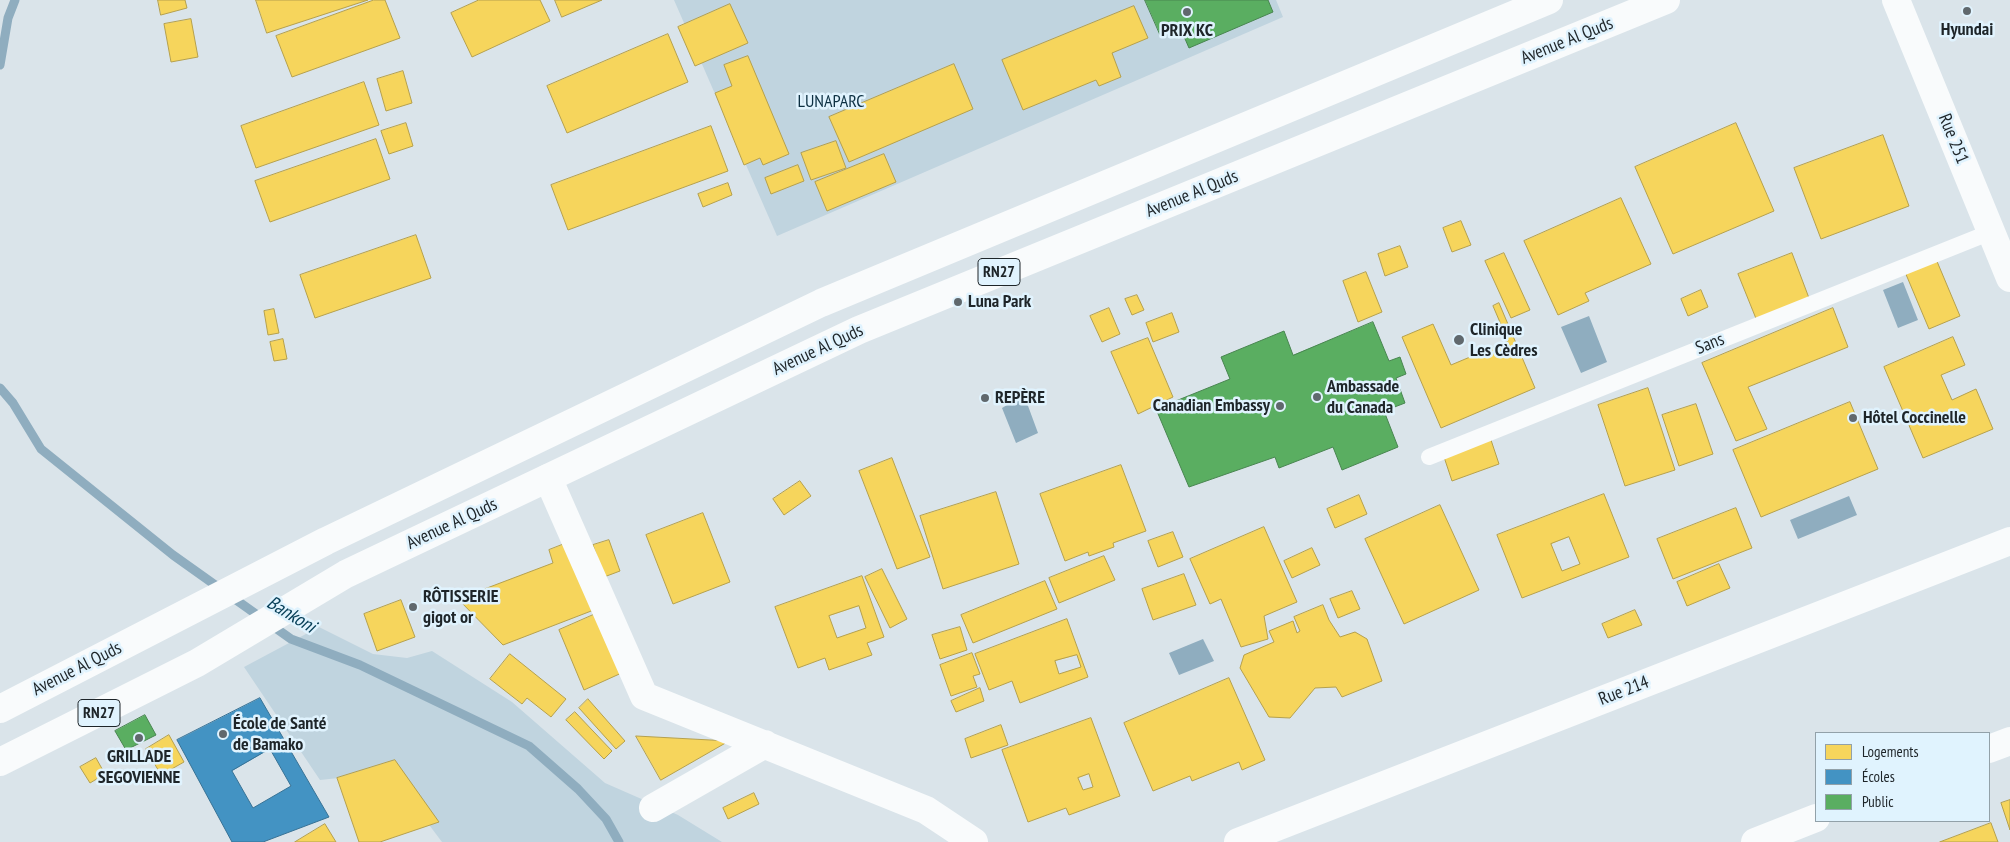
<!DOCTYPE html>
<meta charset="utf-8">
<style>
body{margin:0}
#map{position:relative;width:2010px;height:842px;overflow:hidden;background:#dae4ea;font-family:"PT Sans Narrow",sans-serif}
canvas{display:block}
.legend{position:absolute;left:1815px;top:732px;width:175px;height:90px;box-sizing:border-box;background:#e0f3fe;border:1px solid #92a1a9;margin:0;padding:6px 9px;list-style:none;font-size:15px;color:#1e2529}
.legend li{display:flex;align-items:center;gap:10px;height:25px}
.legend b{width:25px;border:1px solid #92a1a9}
</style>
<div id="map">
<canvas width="2010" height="842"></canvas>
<ul class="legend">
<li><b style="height:14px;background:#f6d55c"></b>Logements</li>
<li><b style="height:14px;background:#4393c3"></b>Écoles</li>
<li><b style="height:14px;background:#5aae61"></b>Public</li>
</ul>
</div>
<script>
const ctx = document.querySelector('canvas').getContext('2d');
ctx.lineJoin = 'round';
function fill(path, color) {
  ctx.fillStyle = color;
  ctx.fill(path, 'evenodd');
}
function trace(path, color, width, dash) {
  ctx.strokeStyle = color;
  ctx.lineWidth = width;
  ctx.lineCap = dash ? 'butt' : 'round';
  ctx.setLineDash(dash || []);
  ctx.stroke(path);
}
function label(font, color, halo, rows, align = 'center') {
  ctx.font = font + ' "PT Sans Narrow",sans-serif';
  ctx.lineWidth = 5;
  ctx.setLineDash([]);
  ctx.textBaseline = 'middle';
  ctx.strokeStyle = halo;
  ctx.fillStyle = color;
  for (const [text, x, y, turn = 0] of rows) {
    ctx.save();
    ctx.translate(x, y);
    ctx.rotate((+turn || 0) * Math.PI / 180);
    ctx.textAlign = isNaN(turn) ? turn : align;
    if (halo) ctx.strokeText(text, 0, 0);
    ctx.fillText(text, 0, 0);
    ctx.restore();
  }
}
fill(new Path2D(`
 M 674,0 L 1276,0 L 1283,17 L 777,236 Z
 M 319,627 L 373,654 L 407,658 L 432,651 L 512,702 L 605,783 L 678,815 L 722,842 L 442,842 L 393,777 L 376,774 L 320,780 L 244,667 Z`), '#c0d4df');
fill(new Path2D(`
 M 1903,282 L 1918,320 L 1898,328 L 1883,290 Z
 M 1589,316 L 1607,362 L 1581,373 L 1561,327 Z
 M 1024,395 L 1038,433 L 1016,443 L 1002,408 Z
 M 1849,496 L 1857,515 L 1798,539 L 1790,520 Z
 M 1203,639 L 1214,661 L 1179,675 L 1169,653 Z`), '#8fadbf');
const homes = new Path2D(`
 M 158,0 L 185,0 L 187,8 L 161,15 Z
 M 256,0 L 368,0 L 267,33 Z
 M 374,0 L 385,0 L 400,38 L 292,77 L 276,36 Z
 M 479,0 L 540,0 L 550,21 L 472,57 L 451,13 Z
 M 555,0 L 602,0 L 562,17 Z
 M 730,4 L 748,43 L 695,66 L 678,27 Z
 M 1134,6 L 1148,38 L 1112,53 L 1121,77 L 1099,86 L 1096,80 L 1023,110 L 1002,60 Z
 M 191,19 L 198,57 L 171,62 L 164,24 Z
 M 668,34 L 688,82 L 567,133 L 547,86 Z
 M 748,56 L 789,154 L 763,165 L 760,158 L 744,165 L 715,93 L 732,86 L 724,65 Z
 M 954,64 L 973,109 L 849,162 L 829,117 Z
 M 403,71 L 412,103 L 386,111 L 377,79 Z
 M 364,82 L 379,125 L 256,168 L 241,126 Z
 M 406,123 L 413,146 L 389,154 L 381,131 Z
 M 1736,123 L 1774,211 L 1673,254 L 1635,167 Z
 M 711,126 L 728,171 L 568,230 L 551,185 Z
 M 1883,135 L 1909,206 L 1821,239 L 1794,168 Z
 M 376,139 L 390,179 L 270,222 L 255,181 Z
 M 836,141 L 846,168 L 811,180 L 801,153 Z
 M 884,154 L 896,182 L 827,211 L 815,182 Z
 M 798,165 L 804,181 L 771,194 L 765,178 Z
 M 728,183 L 732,195 L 703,207 L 698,194 Z
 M 1621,198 L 1651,264 L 1585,293 L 1589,301 L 1558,315 L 1524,241 Z
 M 1461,221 L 1471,245 L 1452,252 L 1443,228 Z
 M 416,235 L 431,278 L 315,318 L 300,275 Z
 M 1400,246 L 1408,267 L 1385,276 L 1378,254 Z
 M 1504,253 L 1530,310 L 1511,318 L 1485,261 Z
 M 1792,253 L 1812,306 L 1759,326 L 1738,274 Z
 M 1936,259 L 1960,316 L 1929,329 L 1905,272 Z
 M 1366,272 L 1382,312 L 1358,322 L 1343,281 Z
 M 1701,290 L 1708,307 L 1688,316 L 1681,299 Z
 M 1137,295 L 1144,310 L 1132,315 L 1125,299 Z
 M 1499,303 L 1535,388 L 1441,428 L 1402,337 L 1433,324 L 1451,365 L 1508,341 L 1493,306 Z
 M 1109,308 L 1120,334 L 1102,342 L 1090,316 Z
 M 1833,308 L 1848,347 L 1748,387 L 1767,429 L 1736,441 L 1702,363 Z
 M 274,309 L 279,333 L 268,335 L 264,311 Z
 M 1172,313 L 1179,332 L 1153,342 L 1146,323 Z
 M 1953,337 L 1965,365 L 1941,375 L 1952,400 L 1976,389 L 1993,429 L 1923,458 L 1884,367 Z
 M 1148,338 L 1173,397 L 1138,414 L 1111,352 Z
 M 283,339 L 287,359 L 274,361 L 270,342 Z
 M 1648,388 L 1675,470 L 1625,486 L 1598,405 Z
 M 1850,402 L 1878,469 L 1761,517 L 1733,450 Z
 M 1696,404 L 1713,454 L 1679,466 L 1662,415 Z
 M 1490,437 L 1499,464 L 1452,481 L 1443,454 Z
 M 892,458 L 930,557 L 897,569 L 859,471 Z
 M 1121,465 L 1146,531 L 1113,543 L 1114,547 L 1089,556 L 1088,552 L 1065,561 L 1040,494 Z
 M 800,481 L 811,496 L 784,515 L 773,499 Z
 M 996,492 L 1019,564 L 943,589 L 920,516 Z
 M 1604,494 L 1629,557 L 1522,598 L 1497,535 ZM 1569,537 L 1580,564 L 1562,571 L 1551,544 Z
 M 1359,495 L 1367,514 L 1335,528 L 1327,509 Z
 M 1440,505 L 1479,590 L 1404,624 L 1365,539 Z
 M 1736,508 L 1752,548 L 1673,579 L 1657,539 Z
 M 703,513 L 730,582 L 673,604 L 646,535 Z
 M 1264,527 L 1297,602 L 1264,616 L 1268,639 L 1241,647 L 1221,599 L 1210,604 L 1190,559 Z
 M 1173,532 L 1183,557 L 1158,567 L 1148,541 Z
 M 609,540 L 620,571 L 604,577 L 593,545 Z
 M 572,541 L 599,608 L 503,645 L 458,599 L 553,563 L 549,550 Z
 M 1312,548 L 1320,565 L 1292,578 L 1284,561 Z
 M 1104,556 L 1115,580 L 1059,603 L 1049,578 Z
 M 1719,564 L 1730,588 L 1687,606 L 1677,582 Z
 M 882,569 L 907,619 L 890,628 L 865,577 Z
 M 1184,574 L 1196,605 L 1153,620 L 1142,589 Z
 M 862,576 L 884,637 L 867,643 L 872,655 L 829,670 L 825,658 L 798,668 L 775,607 ZM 859,606 L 866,628 L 837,638 L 829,616 Z
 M 1045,581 L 1057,609 L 973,643 L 961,615 Z
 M 1352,591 L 1360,609 L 1338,618 L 1330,599 Z
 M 401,600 L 415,637 L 377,651 L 364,614 Z
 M 1323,605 L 1329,620 L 1340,637 L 1355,632 L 1367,639 L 1382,681 L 1342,697 L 1336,687 L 1315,688 L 1290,718 L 1269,717 L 1240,668 L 1244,655 L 1274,642 L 1269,631 L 1293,621 L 1297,633 L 1300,631 L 1294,617 Z
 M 1635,610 L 1642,625 L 1608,638 L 1602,624 Z
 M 600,612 L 626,671 L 584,690 L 559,630 Z
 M 1067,619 L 1088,677 L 1020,703 L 1012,681 L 989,690 L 975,654 ZM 1077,655 L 1081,667 L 1059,674 L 1055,661 Z
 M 960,627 L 967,650 L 940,659 L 932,635 Z
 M 972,653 L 980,674 L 973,676 L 977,687 L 951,696 L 940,665 Z
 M 510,654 L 566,699 L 551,717 L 527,698 L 522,704 L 490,679 Z
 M 1229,678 L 1265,760 L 1242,770 L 1239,762 L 1192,781 L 1190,776 L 1153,791 L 1124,723 Z
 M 980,688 L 984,701 L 956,712 L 951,701 Z
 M 588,699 L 625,741 L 616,749 L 579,708 Z
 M 575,712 L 612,751 L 604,759 L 566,720 Z
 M 1091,718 L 1120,796 L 1069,815 L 1066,808 L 1028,822 L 1002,750 ZM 1089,774 L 1093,787 L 1083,790 L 1078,778 Z
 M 1001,725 L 1008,745 L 971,758 L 965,739 Z
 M 169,735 L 184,762 L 161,775 L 146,749 Z
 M 636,736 L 729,741 L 661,780 Z
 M 96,758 L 105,774 L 90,783 L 80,767 Z
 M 395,760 L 439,822 L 380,842 L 359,842 L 337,778 Z
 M 754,793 L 759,804 L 728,819 L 723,808 Z
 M 2010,800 L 2010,830 L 2001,803 Z
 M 1991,823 L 1998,842 L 1940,842 Z
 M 325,824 L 336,842 L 295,842 Z`);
fill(homes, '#f6d55c');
trace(homes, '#b5a04d', 1);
const schools = new Path2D(`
 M 260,698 L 329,817 L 263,842 L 232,842 L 177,740 ZM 270,749 L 291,786 L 253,808 L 232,771 Z`);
fill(schools, '#4393c3');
trace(schools, '#387295', 1);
const public = new Path2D(`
 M 1145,0 L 1268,0 L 1273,12 L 1189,48 L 1179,25 L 1160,34 Z
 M 1373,322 L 1389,361 L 1400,357 L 1406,374 L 1396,378 L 1405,403 L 1384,411 L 1398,447 L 1342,470 L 1333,447 L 1279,468 L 1275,457 L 1189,487 L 1156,409 L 1230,379 L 1221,357 L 1284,331 L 1293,355 Z
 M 145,715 L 156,735 L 126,750 L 115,731 Z`);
fill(public, '#5aae61');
trace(public, '#488550', 1);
trace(new Path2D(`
 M 0,65 L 8,18 L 15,0
 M 0,388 L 13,403 L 41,449 L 173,555 L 291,639 L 360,665 L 529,746 L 578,789 L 606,819 L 619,842`), '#8fadbf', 9);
trace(new Path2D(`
 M 1429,457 L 1991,232`), '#f9fbfc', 16);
trace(new Path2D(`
 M 1896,0 L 2010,278
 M 548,478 L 644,696 L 926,810 L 974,842
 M 1989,749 L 2010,741
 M 653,808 L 765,744
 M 1238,842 L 2010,541
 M 1755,842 L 1816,818`), '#f9fbfc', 28);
trace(new Path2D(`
 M 0,709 L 326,541 L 821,303 L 1549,0
 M 0,762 L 197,663 L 346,574 L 859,330 L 1666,0`), '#f9fbfc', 28);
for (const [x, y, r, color] of [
 [1967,11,5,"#60686d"],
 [1187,12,5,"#60686d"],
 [958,302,5,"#60686d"],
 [1459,340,6,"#60686d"],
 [1317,397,5,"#60686d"],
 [985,398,5,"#60686d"],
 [1280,406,5,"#60686d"],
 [1853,418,5,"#60686d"],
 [413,607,5,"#60686d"],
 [223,734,5,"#60686d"],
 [139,738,5,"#60686d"]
]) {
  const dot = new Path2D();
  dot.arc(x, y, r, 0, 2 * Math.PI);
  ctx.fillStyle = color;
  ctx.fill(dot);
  trace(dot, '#e0f3fe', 2);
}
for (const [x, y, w] of [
 [999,272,42],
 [99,713,42]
]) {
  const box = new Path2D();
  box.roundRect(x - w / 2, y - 13.5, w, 27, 4);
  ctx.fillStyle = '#e0f3fe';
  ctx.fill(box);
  trace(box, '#1e2529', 1);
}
label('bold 16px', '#1e2529', null, [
 ["RN27",999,272],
 ["RN27",99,713]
]);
label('bold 18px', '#1e2529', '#e0f3fe', [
 ["Hyundai",1967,30,"center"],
 ["PRIX KC",1187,31,"center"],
 ["Luna Park",968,302],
 ["Clinique",1470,330],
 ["Les Cèdres",1470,351],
 ["Ambassade",1327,387],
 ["du Canada",1327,408],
 ["REPÈRE",995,398],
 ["Canadian Embassy",1270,406,"right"],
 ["Hôtel Coccinelle",1863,418],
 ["RÔTISSERIE",423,597],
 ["gigot or",423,618],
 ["École de Santé",233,724],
 ["de Bamako",233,745],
 ["GRILLADE",139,757,"center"],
 ["SEGOVIENNE",139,778,"center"]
], 'left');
label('18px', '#1e2529', '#e0f3fe', [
 ["Avenue Al Quds",1567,41,-22],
 ["Rue 251",1953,139,68],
 ["Avenue Al Quds",1192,194,-22],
 ["Sans",1710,344,-22],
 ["Avenue Al Quds",818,350,-25],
 ["Avenue Al Quds",452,524,-25],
 ["Avenue Al Quds",77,669,-27],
 ["Rue 214",1624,691,-21]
]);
label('18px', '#0d3042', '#e0f3fe', [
 ["LUNAPARC",831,102]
]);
label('italic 19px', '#094059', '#e0f3fe', [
 ["Bankoni",291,615,31]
]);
</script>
